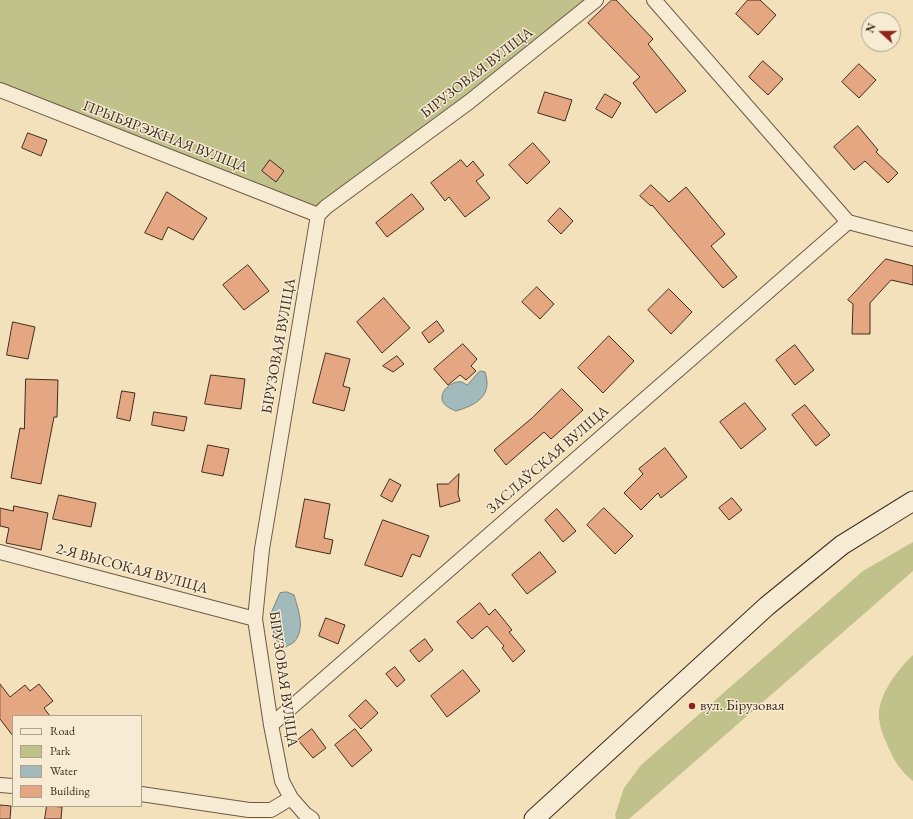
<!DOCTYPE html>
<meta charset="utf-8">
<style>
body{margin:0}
#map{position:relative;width:913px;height:819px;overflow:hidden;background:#f3e1bb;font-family:"EB Garamond",serif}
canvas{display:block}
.legend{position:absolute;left:12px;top:715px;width:130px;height:92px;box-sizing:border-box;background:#f7ecd3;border:1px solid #ada08c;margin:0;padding:5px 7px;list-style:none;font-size:12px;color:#3f2d21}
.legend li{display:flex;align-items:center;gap:8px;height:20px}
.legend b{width:20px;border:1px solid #ada08c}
.north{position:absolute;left:861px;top:12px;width:40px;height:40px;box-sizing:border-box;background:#f7ecd3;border:1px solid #ada08c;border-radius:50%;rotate:291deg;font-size:11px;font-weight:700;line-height:16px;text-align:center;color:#3f2d21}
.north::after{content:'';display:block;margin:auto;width:14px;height:18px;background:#8f2418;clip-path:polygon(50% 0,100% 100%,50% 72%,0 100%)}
</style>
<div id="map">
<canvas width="913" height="819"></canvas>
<ul class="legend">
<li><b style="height:5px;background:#f7ecd3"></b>Road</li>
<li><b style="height:11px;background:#c1c18c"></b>Park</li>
<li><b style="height:11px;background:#a2babc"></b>Water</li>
<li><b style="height:11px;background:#e5a781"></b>Building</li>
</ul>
<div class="north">N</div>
</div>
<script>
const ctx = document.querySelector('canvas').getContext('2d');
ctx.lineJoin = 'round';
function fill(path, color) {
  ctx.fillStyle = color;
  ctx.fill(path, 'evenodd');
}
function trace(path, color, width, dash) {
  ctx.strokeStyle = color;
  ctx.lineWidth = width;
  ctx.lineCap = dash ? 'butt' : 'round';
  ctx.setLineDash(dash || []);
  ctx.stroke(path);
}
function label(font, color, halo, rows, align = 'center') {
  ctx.font = font + ' "EB Garamond",serif';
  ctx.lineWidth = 3;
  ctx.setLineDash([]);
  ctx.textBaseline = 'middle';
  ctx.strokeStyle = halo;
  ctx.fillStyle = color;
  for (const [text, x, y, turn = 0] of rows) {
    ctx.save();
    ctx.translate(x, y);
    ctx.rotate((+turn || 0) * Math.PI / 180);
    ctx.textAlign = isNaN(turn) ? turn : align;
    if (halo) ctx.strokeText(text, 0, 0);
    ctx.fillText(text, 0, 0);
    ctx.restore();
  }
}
fill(new Path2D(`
 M 0,0 L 594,0 L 318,215 L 0,90 Z
 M 913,542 L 913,571 L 629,819 L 616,819 L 615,815 L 624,788 L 641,765 L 863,571 Z
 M 913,655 L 913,781 C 900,771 893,759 887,744 C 883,736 880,727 879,718 C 877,696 898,669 913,655 Z`), '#c1c18c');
const water = new Path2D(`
 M 480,371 L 485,372 C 493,396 476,405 456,411 C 451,409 446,407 443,402 C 438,392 452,380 462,382 C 464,383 465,384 467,385 Z
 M 287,592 L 294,595 C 298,609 306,629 294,642 C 292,644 288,645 286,647 L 279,644 L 274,636 L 271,613 L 280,593 Z`);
fill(water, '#a2babc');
trace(water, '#7a827e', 1);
const building = new Path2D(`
 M 612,0 L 616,0 L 653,39 L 648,44 L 686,91 L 656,113 L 633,83 L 640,77 L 588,23 Z
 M 748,0 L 760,0 L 776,15 L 758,35 L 736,14 Z
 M 763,61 L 783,79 L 768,95 L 749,77 Z
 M 859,64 L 876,80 L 859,98 L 842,82 Z
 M 545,92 L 572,100 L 565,121 L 538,113 Z
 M 605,94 L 621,103 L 612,118 L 596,109 Z
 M 858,126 L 878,150 L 876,152 L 898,173 L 888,183 L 865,161 L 854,170 L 834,147 Z
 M 28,133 L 47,140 L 41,156 L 22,148 Z
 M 533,143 L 550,162 L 527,184 L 509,165 Z
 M 270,160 L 284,171 L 276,182 L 262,171 Z
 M 461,160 L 467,167 L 473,161 L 484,175 L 476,181 L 490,198 L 465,217 L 449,197 L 445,201 L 431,183 Z
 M 651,185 L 669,202 L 686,187 L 725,234 L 711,246 L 737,277 L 723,288 L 652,205 L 651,206 L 640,196 Z
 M 167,192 L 207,218 L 193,240 L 168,227 L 162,240 L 145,233 Z
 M 412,194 L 424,209 L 387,237 L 376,223 Z
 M 560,208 L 573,221 L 561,234 L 548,221 Z
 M 886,259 L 913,266 L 913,285 L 891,280 L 870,303 L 870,334 L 852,334 L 853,304 L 848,300 Z
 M 248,265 L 269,291 L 244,310 L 223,285 Z
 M 537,287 L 554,304 L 540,319 L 522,302 Z
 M 669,289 L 692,312 L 671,334 L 648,310 Z
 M 384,298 L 410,328 L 382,353 L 357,322 Z
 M 437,321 L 444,331 L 429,343 L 422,333 Z
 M 13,322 L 35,327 L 28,359 L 7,355 Z
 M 609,336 L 634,361 L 603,393 L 578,368 Z
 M 463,344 L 477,359 L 471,366 L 476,371 L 466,380 L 460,375 L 448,385 L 434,369 Z
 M 795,345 L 814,370 L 795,385 L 776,360 Z
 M 326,353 L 350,359 L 343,386 L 350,388 L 344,411 L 313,403 Z
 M 397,356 L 404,364 L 393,372 L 383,366 Z
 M 211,375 L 245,379 L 241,409 L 205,404 Z
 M 26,379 L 58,380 L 57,417 L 54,417 L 41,484 L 11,478 L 20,428 L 24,429 Z
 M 562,389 L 583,410 L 551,439 L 544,432 L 506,465 L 494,450 L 532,418 Z
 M 122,391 L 135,393 L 130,421 L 117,418 Z
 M 745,403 L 766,429 L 741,449 L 720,422 Z
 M 805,405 L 830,435 L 816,446 L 792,415 Z
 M 154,412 L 187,417 L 184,431 L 152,425 Z
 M 208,445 L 229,449 L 223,476 L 202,472 Z
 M 665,448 L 687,477 L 661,498 L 658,493 L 641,510 L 624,493 L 643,474 L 639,469 Z
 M 459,474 L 458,494 L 460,501 L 440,507 L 437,484 L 448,484 Z
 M 390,479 L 401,485 L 392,502 L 381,496 Z
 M 59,495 L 96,503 L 91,527 L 53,519 Z
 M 732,498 L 742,510 L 729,520 L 719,508 Z
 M 305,499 L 330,504 L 324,538 L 333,540 L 330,554 L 296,547 Z
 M 14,506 L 48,513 L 41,550 L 6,543 L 9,528 L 0,526 L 0,508 L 13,511 Z
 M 604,508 L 633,536 L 615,554 L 587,525 Z
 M 557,509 L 576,531 L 563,542 L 545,520 Z
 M 383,520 L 429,536 L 420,557 L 412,554 L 402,577 L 365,565 Z
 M 540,552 L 556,572 L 527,594 L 512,575 Z
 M 480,603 L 489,615 L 495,609 L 512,630 L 509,632 L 525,651 L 513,662 L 502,648 L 504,646 L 487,626 L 472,639 L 457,622 Z
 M 326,618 L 345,625 L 338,644 L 319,636 Z
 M 425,639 L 433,650 L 419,662 L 410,651 Z
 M 395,667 L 405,680 L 397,687 L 386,674 Z
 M 463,670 L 480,691 L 447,717 L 431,696 Z
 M 0,684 L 10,697 L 25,685 L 30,691 L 39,684 L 53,701 L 44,708 L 50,716 L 13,716 L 13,736 L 0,719 Z
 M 366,700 L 378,713 L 361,729 L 349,716 Z
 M 312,729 L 326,748 L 313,758 L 298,740 Z
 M 355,729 L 372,750 L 352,767 L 335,745 Z
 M 0,805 L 11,806 L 10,819 L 0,819 Z
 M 47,806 L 62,807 L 61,819 L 45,819 Z`);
fill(building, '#e5a781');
trace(building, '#3f2d21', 1);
const minor = new Path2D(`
 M 654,0 L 848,222 L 913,239
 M 0,90 L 318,215
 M 0,552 L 255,619
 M 271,725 L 848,222
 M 0,785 L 13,786
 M 141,794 L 249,810 L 271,810 L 291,798
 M 312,819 L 305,814 L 291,798 L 282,781 L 271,725 L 255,619 L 262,549 L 318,215 L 326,207 L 469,102 L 596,0`);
const secondary = new Path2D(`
 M 534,819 L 767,606 L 842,545 L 913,501`);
trace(minor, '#6c5a48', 16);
trace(secondary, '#3f2d21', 21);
trace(minor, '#f7ecd3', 14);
trace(secondary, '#f7ecd3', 19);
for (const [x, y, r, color] of [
 [692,706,4,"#8f2418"]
]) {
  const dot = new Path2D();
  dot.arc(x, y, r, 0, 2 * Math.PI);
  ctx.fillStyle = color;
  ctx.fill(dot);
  trace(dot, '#f7ecd3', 1.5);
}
label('15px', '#3f2d21', '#f7ecd3', [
 ["БІРУЗОВАЯ ВУЛІЦА",477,73,-38],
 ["ПРЫБЯРЭЖНАЯ ВУЛІЦА",165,137,21],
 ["БІРУЗОВАЯ ВУЛІЦА",279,346,-80],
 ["ЗАСЛАЎСКАЯ ВУЛІЦА",548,460,-41],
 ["2-Я ВЫСОКАЯ ВУЛІЦА",132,569,15],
 ["БІРУЗОВАЯ ВУЛІЦА",283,679,82]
]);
label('15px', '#3f2d21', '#f7ecd3', [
 ["вул. Бірузовая",700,706]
], 'left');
</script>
